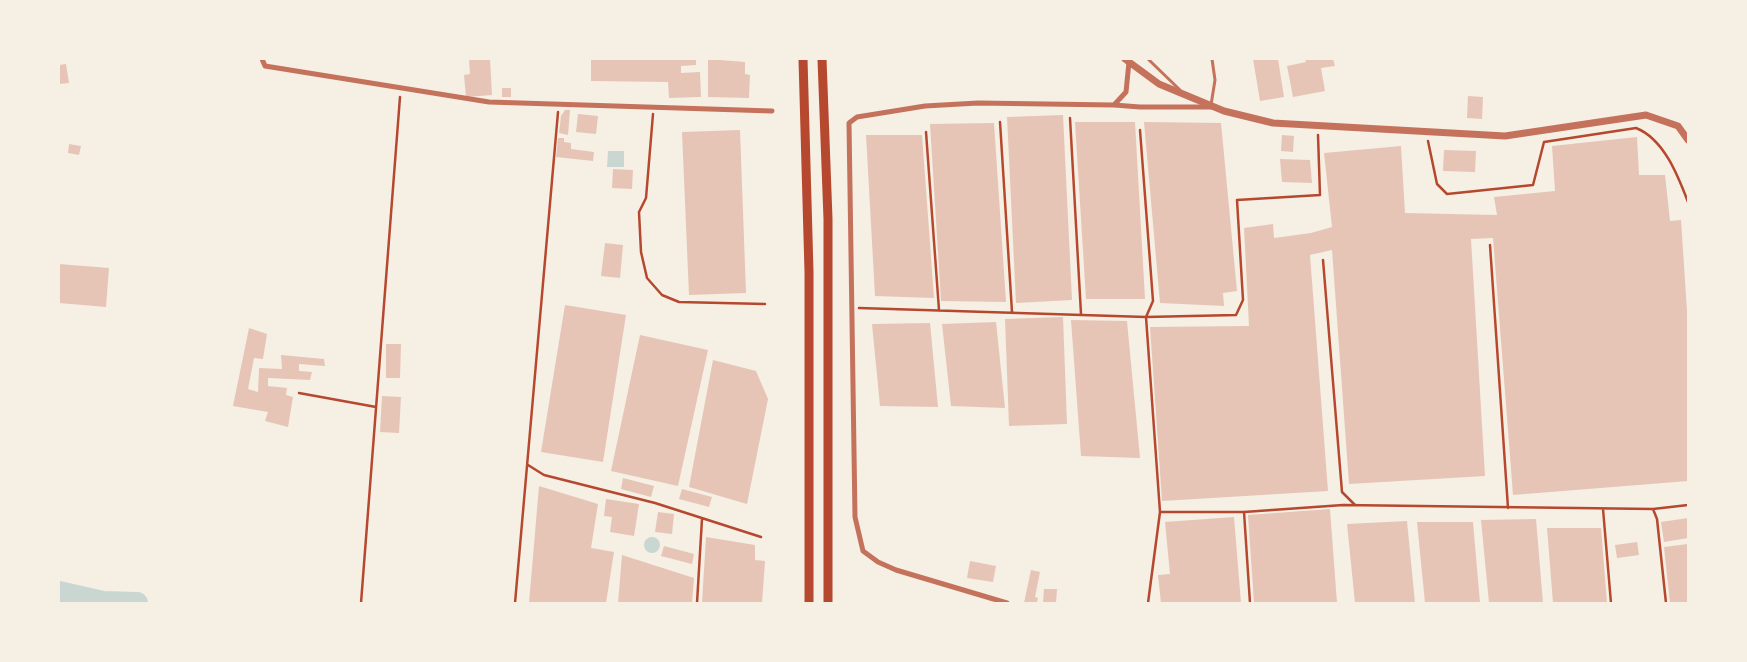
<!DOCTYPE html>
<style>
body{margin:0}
#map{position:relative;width:1747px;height:662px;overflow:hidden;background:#f6efe4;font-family:Ubuntu,sans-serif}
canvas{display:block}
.frame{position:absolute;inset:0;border:60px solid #f6efe4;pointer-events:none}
</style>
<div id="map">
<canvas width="1747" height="662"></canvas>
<div class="frame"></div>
</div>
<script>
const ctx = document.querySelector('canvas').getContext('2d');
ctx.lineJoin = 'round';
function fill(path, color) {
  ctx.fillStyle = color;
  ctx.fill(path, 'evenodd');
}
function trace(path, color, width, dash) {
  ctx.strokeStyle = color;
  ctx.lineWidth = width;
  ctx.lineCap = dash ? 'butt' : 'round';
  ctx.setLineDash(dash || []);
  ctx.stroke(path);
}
fill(new Path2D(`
 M 608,151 L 624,151 L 624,167 L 607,167 Z
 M644 545a8 8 0 1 1 16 0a8 8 0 1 1-16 0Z`), '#c9d6d2');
trace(new Path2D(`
 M 59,592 L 103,602 L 137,603`), '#c9d6d2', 22);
fill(new Path2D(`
 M 469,59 L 490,59 L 492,95 L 466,97 L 464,75 L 470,74 Z
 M 591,59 L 696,59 L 696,65 L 681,66 L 681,73 L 700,72 L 701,97 L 669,98 L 668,82 L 591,81 Z
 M 708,59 L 745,62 L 745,74 L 750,75 L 749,98 L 708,97 Z
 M 1253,59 L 1278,59 L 1284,97 L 1260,101 Z
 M 1305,59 L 1333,59 L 1335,66 L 1321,68 L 1325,91 L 1293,97 L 1287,66 L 1306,62 Z
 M 66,64 L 69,83 L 59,84 L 59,65 Z
 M 502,88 L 511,88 L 511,97 L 502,97 Z
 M 1468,96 L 1483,97 L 1482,119 L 1467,118 Z
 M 565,110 L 570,110 L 568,135 L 559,133 L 561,116 Z
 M 578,114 L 598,116 L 596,134 L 576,132 Z
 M 1063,115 L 1072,300 L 1016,303 L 1007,117 Z
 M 1075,122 L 1135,122 L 1145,299 L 1086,299 Z
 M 1144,122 L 1221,123 L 1237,291 L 1223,293 L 1224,306 L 1160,303 Z
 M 994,123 L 1006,302 L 941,301 L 930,124 Z
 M 740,130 L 746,293 L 689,295 L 682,132 Z
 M 866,135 L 922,135 L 934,298 L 875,296 Z
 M 1282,135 L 1294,136 L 1293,152 L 1281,151 Z
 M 1637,137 L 1639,175 L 1665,175 L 1670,221 L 1681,220 L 1688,326 L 1688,481 L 1513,495 L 1493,238 L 1471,239 L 1485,476 L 1349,484 L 1332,250 L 1310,255 L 1328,491 L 1162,501 L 1150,327 L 1249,326 L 1244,228 L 1273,224 L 1274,238 L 1311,233 L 1332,227 L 1324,153 L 1401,146 L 1405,213 L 1497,215 L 1494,197 L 1555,191 L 1552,146 Z
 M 558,138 L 564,138 L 564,142 L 571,143 L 571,149 L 594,152 L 593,161 L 556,157 Z
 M 69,144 L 81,146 L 79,155 L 68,153 Z
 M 1444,150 L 1476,151 L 1475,172 L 1443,171 Z
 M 1280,159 L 1310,160 L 1312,183 L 1282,182 Z
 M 613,169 L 633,170 L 632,189 L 612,188 Z
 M 605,243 L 623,245 L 620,278 L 601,276 Z
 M 59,264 L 109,268 L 106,307 L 59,303 Z
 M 565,305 L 626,315 L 603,462 L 541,452 Z
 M 1063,317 L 1067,424 L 1009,426 L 1005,319 Z
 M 1071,320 L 1127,321 L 1140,458 L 1081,456 Z
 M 996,322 L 1005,408 L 951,406 L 942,324 Z
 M 930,323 L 938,407 L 880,406 L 872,324 Z
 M 249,328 L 267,334 L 263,359 L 254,358 L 248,389 L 258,392 L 259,368 L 282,369 L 281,355 L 324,359 L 325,366 L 299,364 L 299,371 L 312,372 L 310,380 L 268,378 L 268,386 L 287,388 L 286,395 L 293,397 L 288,427 L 265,421 L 268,412 L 233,406 Z
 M 640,335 L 708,350 L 678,486 L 611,471 Z
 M 386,344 L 401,344 L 400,378 L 386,378 Z
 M 713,360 L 756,371 L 768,399 L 747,504 L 689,487 Z
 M 382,396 L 401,397 L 399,433 L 380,432 Z
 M 623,478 L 654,486 L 651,497 L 621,489 Z
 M 539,486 L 598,504 L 591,548 L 614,552 L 606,603 L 529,603 Z
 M 682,489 L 712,497 L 709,507 L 679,499 Z
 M 606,499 L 639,504 L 634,536 L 610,532 L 612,517 L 604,516 Z
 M 1330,509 L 1337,603 L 1254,603 L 1248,515 Z
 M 658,512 L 674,514 L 672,534 L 655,532 Z
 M 1234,517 L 1241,603 L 1161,603 L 1158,575 L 1170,574 L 1165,522 Z
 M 1688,518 L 1688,538 L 1664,542 L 1661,522 Z
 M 1536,519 L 1543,603 L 1489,603 L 1481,520 Z
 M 1407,521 L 1415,603 L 1355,603 L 1347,524 Z
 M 1417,522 L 1473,522 L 1480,603 L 1425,603 Z
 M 1547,528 L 1601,528 L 1607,603 L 1553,603 Z
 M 706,537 L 755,545 L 755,560 L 765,561 L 762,603 L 702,603 Z
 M 1637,542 L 1639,555 L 1617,558 L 1615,545 Z
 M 1688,544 L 1688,603 L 1670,603 L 1664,547 Z
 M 664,546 L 694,554 L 692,564 L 661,556 Z
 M 622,555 L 694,578 L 692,603 L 618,603 Z
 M 970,561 L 996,566 L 993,582 L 967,578 Z
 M 1031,570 L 1040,572 L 1035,597 L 1038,598 L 1037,603 L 1024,603 Z
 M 1044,589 L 1057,589 L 1056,603 L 1043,603 Z`), '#e6c5b7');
trace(new Path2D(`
 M 653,114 L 646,198 L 639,212 L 641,252 L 647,278 L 662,295 L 679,302 L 765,304
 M 1070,118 L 1081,314
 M 1000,122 L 1012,312
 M 1140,130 L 1153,301 L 1146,317 L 1160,512 L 1148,603
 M 926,132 L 939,310
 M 1428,141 L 1437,184 L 1447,194 L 1533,185 L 1544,142 L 1636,128 C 1664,139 1678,176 1688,202
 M 1490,245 L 1508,508
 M 1323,260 L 1342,492 L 1355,505
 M 859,308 L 1146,317 L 1236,315 L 1243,300 L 1237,200 L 1320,195 L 1318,135
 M 299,393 L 376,407
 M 528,465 L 544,475 L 655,503 L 761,537
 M 1603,509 L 1611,603
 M 1653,509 L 1657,519 L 1666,603
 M 1160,512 L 1244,512 L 1250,603
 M 1244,512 L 1343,505 L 1653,509 L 1688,505
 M 361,603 L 400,97
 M 515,603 L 558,112
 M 697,603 L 702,519`), '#b5482f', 2.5);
trace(new Path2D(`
 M 1148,59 L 1180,90
 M 1211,105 L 1215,80 L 1212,59`), '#c5725c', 3);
trace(new Path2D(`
 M 262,59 L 265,66 L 489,102 L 772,111
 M 1114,105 L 1140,107 L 1213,107
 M 1007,603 L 896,570 L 878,562 L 863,551 L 855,517 L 849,123 L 857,117 L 925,106 L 978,103 L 1114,105 L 1126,92 L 1129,62`), '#c5725c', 5);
trace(new Path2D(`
 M 1125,59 L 1159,84 L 1224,111 L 1273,123 L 1505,136 L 1646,115 L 1678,126 L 1688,140`), '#c5725c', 7);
trace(new Path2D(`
 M 803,59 L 809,272 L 809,603
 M 822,59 L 828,219 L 828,603`), '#b5482f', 9);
</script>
